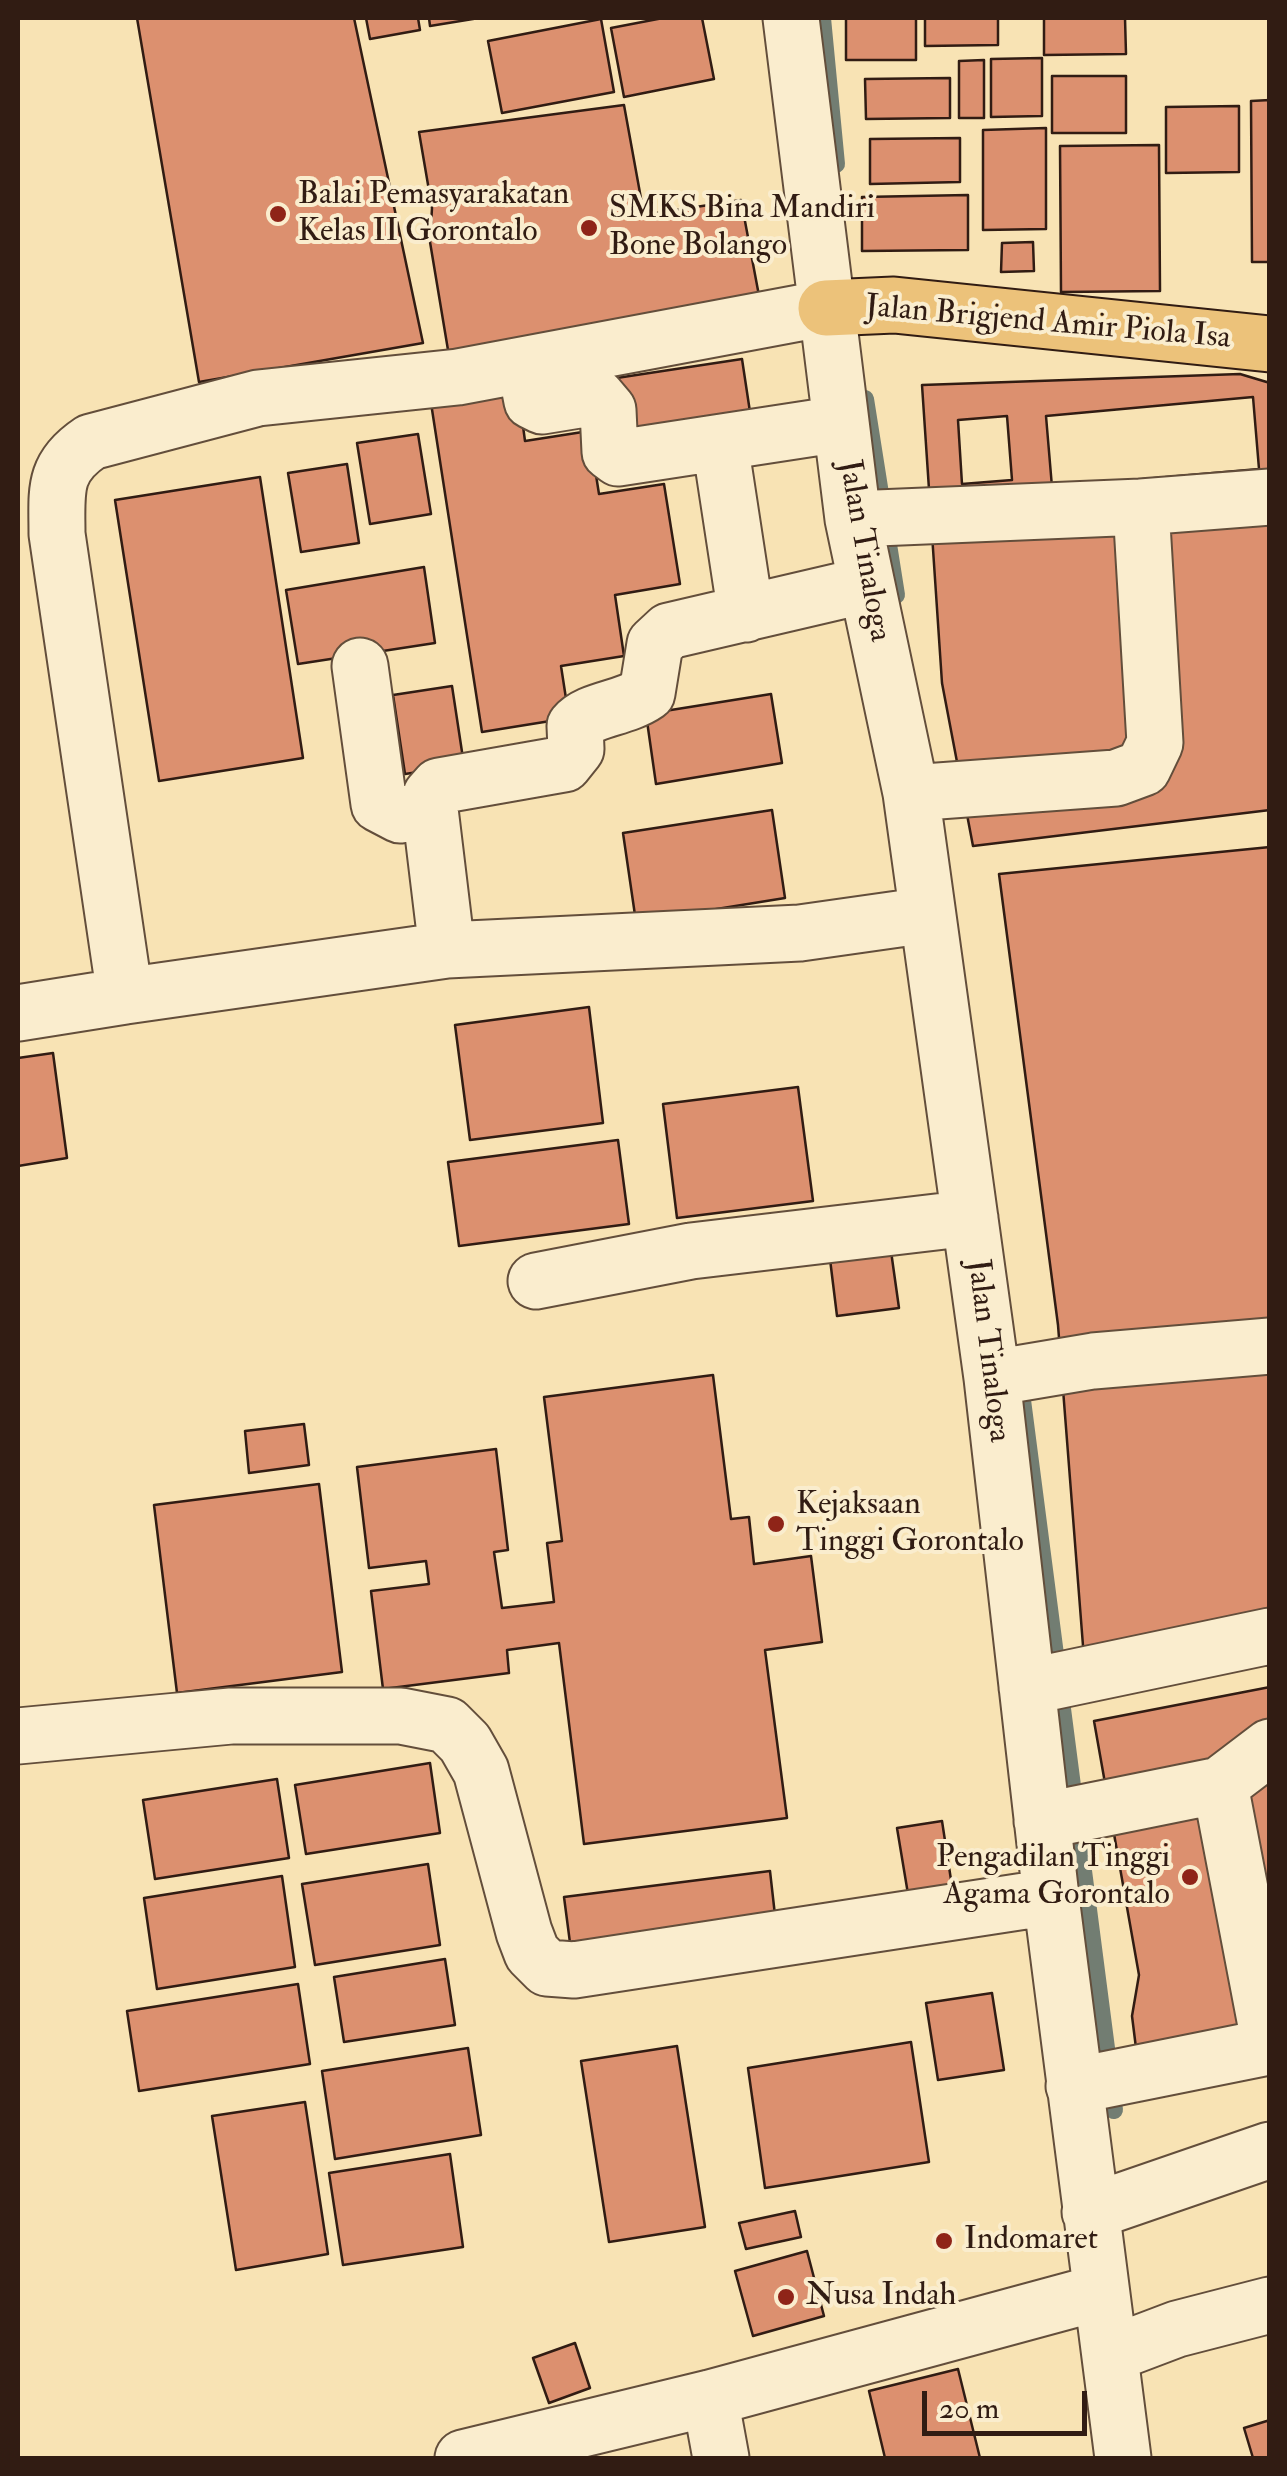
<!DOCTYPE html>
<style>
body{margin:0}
#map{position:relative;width:1287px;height:2476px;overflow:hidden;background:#f8e3b4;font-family:"IM FELL Double Pica",serif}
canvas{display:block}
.frame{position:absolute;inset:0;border:20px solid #311c13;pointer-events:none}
.scale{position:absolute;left:922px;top:2391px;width:165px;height:45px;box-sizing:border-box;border:5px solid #311c13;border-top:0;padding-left:12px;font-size:30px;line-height:35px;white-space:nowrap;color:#311c13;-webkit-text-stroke:8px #faedce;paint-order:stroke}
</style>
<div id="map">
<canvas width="1287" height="2476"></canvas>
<div class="frame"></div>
<div class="scale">20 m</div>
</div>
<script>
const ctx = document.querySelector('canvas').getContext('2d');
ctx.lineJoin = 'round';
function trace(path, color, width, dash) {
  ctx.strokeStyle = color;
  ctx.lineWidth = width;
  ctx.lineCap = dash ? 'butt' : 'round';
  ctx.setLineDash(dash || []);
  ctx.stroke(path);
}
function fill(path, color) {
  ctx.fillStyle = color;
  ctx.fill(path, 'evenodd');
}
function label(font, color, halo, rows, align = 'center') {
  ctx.font = font + ' "IM FELL Double Pica",serif';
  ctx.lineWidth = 8;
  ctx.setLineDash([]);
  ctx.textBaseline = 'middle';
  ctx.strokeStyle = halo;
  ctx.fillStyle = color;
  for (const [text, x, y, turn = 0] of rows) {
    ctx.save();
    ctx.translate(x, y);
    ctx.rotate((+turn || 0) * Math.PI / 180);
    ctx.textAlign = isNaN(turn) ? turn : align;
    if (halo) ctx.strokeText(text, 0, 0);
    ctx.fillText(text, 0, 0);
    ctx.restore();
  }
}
trace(new Path2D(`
 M 822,18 L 836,164
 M 865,399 L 896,595
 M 1019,1377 L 1114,2110`), '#727d72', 18);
const building = new Path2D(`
 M 137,18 L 354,18 L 423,343 L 199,382 Z
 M 366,18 L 418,18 L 420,30 L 370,39 Z
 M 429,18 L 479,18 L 430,26 Z
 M 663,18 L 702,18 L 714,79 L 624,97 L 611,28 Z
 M 846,18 L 916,18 L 916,60 L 846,60 Z
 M 925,18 L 998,18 L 998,45 L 925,46 Z
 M 1044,18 L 1125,18 L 1126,54 L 1044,55 Z
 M 601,19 L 614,92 L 502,113 L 488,41 Z
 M 1042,58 L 1042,116 L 991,117 L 991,59 Z
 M 984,60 L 984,118 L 959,118 L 959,61 Z
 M 1052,76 L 1126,76 L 1126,133 L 1052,133 Z
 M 950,78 L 950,118 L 866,119 L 865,79 Z
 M 1270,100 L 1270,262 L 1252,262 L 1251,101 Z
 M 624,105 L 644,215 L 741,200 L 763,317 L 451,368 L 430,242 L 432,208 L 419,132 Z
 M 1239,106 L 1239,172 L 1166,173 L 1166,107 Z
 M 1046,128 L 1046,229 L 983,230 L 983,130 Z
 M 960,138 L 960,182 L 870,184 L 870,139 Z
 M 1159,145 L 1160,291 L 1061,292 L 1060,146 Z
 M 968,195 L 968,250 L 862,251 L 862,197 Z
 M 1033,242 L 1034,271 L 1001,272 L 1002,243 Z
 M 742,359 L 750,412 L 619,432 L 610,379 Z
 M 1240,374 L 1270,383 L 1270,810 L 973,846 L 942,683 L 922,385 Z
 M 518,389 L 525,441 L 589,431 L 599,494 L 664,484 L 680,584 L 615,595 L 624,656 L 561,666 L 569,718 L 482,732 L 431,403 Z
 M 1253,397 L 1259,469 L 1052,487 L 1046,416 Z
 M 1007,416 L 1012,480 L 962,484 L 958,420 Z
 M 418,434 L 431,514 L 370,524 L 357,443 Z
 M 347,464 L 359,543 L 301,552 L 288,473 Z
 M 260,477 L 303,758 L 159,781 L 115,500 Z
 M 424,567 L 435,643 L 298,664 L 286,590 Z
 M 452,686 L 464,765 L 405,774 L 393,695 Z
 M 771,694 L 782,763 L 656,784 L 646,714 Z
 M 772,810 L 785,898 L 636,922 L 623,833 Z
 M 1270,847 L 1270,1665 L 1179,1673 L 1087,1697 L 1058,1325 L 999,874 Z
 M 589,1007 L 603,1123 L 470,1140 L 455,1025 Z
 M 53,1053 L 67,1158 L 18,1166 L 18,1058 Z
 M 798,1087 L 813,1201 L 677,1218 L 663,1104 Z
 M 618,1140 L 629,1224 L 459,1246 L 448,1162 Z
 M 890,1244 L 899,1308 L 837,1316 L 829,1251 Z
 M 713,1375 L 731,1519 L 749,1517 L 754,1564 L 811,1556 L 822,1642 L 765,1650 L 787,1818 L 584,1844 L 559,1643 L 507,1650 L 509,1673 L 383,1689 L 371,1591 L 429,1584 L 426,1561 L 369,1568 L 357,1467 L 496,1449 L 508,1550 L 494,1552 L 502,1608 L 554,1602 L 547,1543 L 562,1541 L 544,1397 Z
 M 304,1424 L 309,1465 L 249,1473 L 245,1431 Z
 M 319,1484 L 342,1672 L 177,1693 L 154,1505 Z
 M 1270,1687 L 1270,2063 L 1142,2096 L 1132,2016 L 1139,1975 L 1094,1721 Z
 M 430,1763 L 440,1833 L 306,1854 L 295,1785 Z
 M 277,1779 L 289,1858 L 155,1879 L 143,1800 Z
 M 942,1821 L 953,1893 L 909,1900 L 897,1828 Z
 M 428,1864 L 440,1945 L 315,1965 L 302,1884 Z
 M 770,1871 L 777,1933 L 572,1958 L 564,1897 Z
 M 282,1876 L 295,1967 L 157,1989 L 144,1898 Z
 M 445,1959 L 455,2025 L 344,2042 L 334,1977 Z
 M 298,1984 L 310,2064 L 139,2091 L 127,2011 Z
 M 992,1993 L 1004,2070 L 938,2080 L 926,2003 Z
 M 911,2042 L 929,2162 L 765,2188 L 748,2068 Z
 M 677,2046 L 705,2227 L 609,2242 L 581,2061 Z
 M 468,2048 L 481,2135 L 335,2159 L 322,2071 Z
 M 305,2102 L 328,2254 L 236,2270 L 212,2116 Z
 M 450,2154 L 463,2247 L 343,2265 L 329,2173 Z
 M 795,2211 L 801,2237 L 746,2249 L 739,2223 Z
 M 807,2251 L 824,2316 L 753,2336 L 735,2271 Z
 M 575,2343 L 590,2388 L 549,2403 L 533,2358 Z
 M 958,2369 L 980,2458 L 885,2458 L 869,2391 Z
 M 1270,2420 L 1270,2458 L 1253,2458 L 1244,2428 Z`);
fill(building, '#dc906f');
trace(building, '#311c13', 2.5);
const minor = new Path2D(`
 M 791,18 L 853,519 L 911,793 L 992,1378 L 1051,1897 L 1123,2458
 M 826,308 L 458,377 L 258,398 L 91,442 C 52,468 57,491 57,534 L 125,996 L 447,950 L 800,933 L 927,915
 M 525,365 L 532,401 L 542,406 L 597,397 L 608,410 L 610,452 L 618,458 L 840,424
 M 720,444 L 746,614
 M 1141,507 L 1270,497
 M 853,519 L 1141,507 L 1155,743 L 1143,768 L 1116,778 L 911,793
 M 360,666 L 379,804 L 400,815 L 430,809
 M 447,950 L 430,809 L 431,795 L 439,786 L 564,764 L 576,749 L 575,726 C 589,709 624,709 647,693 L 655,644 L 669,631 L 866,585
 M 18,1013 L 125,996
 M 536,1281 L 691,1251 L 970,1218
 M 992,1378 L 1093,1361 L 1270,1346
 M 1027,1687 L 1270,1636
 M 18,1736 L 231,1716 L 401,1716 L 447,1725 L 465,1743 L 481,1771 L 524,1932 L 532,1953 L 547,1968 L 574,1970 L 1051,1897
 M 1220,1785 L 1270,2046
 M 1042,1821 L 1220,1785 L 1270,1747
 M 1074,2086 L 1268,2047
 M 1090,2212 L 1270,2150
 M 1111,2354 L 1177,2329 L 1270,2305
 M 710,2398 L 721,2458
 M 463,2458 L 710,2398 L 1101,2292`);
const major = new Path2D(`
 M 826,308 L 894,305 L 1270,344`);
trace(minor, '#634e3b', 59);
trace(major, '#311c13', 59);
trace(minor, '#faedce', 55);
trace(major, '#ecc27a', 55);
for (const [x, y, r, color] of [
 [278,214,10,"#8f2418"],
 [589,228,10,"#8f2418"],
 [776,1524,10,"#8f2418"],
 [1190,1877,10,"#8f2418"],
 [944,2241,10,"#8f2418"],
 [786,2297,10,"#8f2418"]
]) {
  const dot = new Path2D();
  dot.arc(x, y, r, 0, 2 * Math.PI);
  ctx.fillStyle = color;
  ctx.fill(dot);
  trace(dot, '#faedce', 4);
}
label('32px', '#311c13', '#faedce', [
 ["Balai Pemasyarakatan",298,196],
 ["Kelas II Gorontalo",298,233],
 ["SMKS Bina Mandiri",609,210],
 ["Bone Bolango",609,247],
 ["Kejaksaan",796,1506],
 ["Tinggi Gorontalo",796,1543],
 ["Pengadilan Tinggi",1170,1859,"right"],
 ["Agama Gorontalo",1170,1896,"right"],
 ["Indomaret",964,2241],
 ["Nusa Indah",806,2297]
], 'left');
label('32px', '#311c13', '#faedce', [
 ["Jalan Brigjend Amir Piola Isa",1048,324,5],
 ["Jalan Tinaloga",863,551,80],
 ["Jalan Tinaloga",987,1351,83]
]);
</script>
